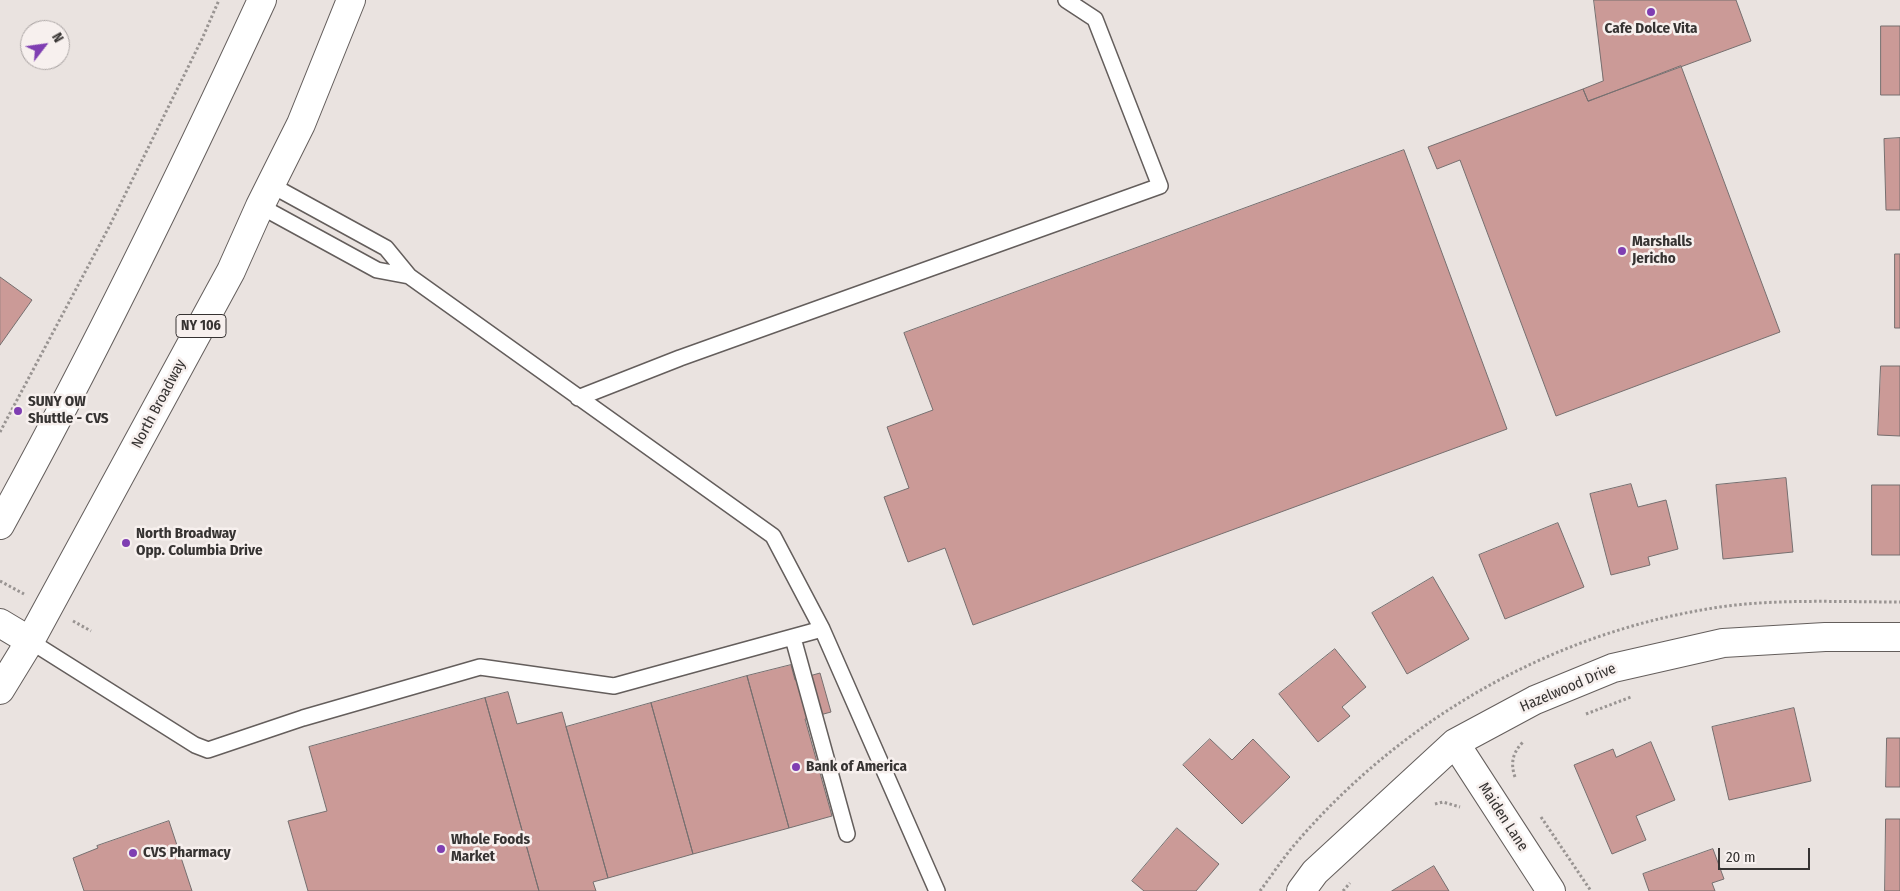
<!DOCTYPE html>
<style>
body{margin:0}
#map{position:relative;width:1900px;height:891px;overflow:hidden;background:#eae3e0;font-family:"Fira Sans Condensed",sans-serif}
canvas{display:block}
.north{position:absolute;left:20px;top:20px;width:50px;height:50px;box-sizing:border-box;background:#f7f0ee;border:1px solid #aaa4a3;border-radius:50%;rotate:60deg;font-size:14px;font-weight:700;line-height:20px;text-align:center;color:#363332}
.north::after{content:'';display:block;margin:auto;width:18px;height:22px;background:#7f3eb2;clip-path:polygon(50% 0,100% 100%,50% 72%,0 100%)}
.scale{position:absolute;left:1718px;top:848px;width:92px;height:22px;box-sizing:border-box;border:2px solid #363332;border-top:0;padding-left:6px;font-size:15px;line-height:18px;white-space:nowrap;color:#363332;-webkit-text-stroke:4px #f7f0ee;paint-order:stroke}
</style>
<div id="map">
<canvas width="1900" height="891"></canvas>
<div class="north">N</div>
<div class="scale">20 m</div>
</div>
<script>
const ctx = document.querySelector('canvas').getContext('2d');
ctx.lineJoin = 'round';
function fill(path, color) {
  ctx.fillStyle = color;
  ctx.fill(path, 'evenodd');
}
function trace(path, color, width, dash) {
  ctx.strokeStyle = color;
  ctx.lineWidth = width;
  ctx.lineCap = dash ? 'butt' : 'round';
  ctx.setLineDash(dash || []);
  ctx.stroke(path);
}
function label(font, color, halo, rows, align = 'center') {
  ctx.font = font + ' "Fira Sans Condensed",sans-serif';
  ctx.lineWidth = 5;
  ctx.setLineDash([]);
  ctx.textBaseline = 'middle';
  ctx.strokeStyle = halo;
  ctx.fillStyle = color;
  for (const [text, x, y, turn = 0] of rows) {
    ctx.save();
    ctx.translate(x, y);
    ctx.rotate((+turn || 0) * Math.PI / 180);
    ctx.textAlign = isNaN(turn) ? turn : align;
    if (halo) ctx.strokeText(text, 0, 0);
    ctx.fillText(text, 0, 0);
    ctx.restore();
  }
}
const building = new Path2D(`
 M 1594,0 L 1736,0 L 1751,41 L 1588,101 L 1583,89 L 1603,81 Z
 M 1881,26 L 1900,26 L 1900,95 L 1881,95 Z
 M 1681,66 L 1780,332 L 1556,416 L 1460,160 L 1437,169 L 1428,147 L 1583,89 L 1588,101 Z
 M 1900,138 L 1900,210 L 1886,210 L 1884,139 Z
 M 1404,150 L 1507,429 L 973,625 L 945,548 L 908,562 L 884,497 L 909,488 L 887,427 L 933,410 L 904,333 Z
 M 1895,254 L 1900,254 L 1900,328 L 1895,328 Z
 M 0,277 L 32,300 L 0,345 Z
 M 1881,366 L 1900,366 L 1900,436 L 1878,435 Z
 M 1786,478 L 1793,552 L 1723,559 L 1716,485 Z
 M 1631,484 L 1638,507 L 1666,500 L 1678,549 L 1648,557 L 1650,565 L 1611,575 L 1590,494 Z
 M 1872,485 L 1900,485 L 1900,555 L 1872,555 Z
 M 1558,523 L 1584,587 L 1505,619 L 1479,555 Z
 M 1433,577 L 1469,639 L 1407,674 L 1372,613 Z
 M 1335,649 L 1366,687 L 1342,707 L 1350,716 L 1318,742 L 1279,694 Z
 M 791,665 L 795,680 L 820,673 L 831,712 L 805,719 L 832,816 L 789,828 L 747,676 Z
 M 747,676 L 789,828 L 693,854 L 651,703 Z
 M 508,692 L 517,724 L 562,712 L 608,878 L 593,882 L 596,891 L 539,891 L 485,698 Z
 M 485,698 L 539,891 L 308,891 L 288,821 L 327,811 L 309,747 Z
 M 651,703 L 693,854 L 608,878 L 566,727 Z
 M 1794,708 L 1811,781 L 1729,800 L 1712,727 Z
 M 1887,738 L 1900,738 L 1900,787 L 1886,787 Z
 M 1210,739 L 1232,760 L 1253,739 L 1290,777 L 1242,824 L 1183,765 Z
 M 1651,742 L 1675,800 L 1636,816 L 1646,840 L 1612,854 L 1574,765 L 1613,749 L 1616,757 Z
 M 1886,819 L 1900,819 L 1900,891 L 1885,891 Z
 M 169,821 L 192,891 L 84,891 L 73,858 L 98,848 L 97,846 Z
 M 1177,828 L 1219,864 L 1196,891 L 1144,891 L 1132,881 Z
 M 1713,849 L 1724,879 L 1712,883 L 1715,891 L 1649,891 L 1643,874 Z
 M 1434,866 L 1449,891 L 1392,891 Z`);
fill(building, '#cb9a97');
trace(building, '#766f6f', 1);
const lane = new Path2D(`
 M 271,185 L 386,248 L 409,276 L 773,536 L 822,629 L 937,891
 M 260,206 L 377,270 L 409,276
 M 578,398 L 680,358 L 1160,186 L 1095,19 L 1066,0
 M 793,638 L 847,834
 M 30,641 L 195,745 L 208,750 L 303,718 L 480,667 L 614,686 L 822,629`);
const street = new Path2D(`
 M 0,623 L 30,641
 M 1455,743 L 1551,891
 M 1301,891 L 1315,872 L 1455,743 L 1535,700 L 1613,668 L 1723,643 L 1825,637 L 1900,637`);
const primary = new Path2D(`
 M 0,525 C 94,354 180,178 262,0
 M 0,690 L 30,641 L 231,271 L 260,206 L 301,124 L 351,0`);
trace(lane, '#645e5c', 18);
trace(street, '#645e5c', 30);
trace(primary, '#645e5c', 30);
trace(new Path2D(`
 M 0,432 L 109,227 L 202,39 L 219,0
 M 0,581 L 24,594
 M 73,621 L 91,631
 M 1586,714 L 1631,697
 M 1515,777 C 1510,763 1513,752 1523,742
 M 1435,804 L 1443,802 L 1460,807
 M 1541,817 L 1591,891
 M 1260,891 C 1272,875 1283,858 1296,843 C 1406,715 1559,629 1727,606 C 1784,599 1842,602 1900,602
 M 1343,891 L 1350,883`), '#999492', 3, [2.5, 2.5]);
trace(lane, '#fff', 15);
trace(street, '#fff', 28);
trace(primary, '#fff', 28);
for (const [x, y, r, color] of [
 [1651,12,5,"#7f3eb2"],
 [1622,251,5,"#7f3eb2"],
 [18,411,5,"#7f3eb2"],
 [126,543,5,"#7f3eb2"],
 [796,767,5,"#7f3eb2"],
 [441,849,5,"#7f3eb2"],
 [133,853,5,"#7f3eb2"]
]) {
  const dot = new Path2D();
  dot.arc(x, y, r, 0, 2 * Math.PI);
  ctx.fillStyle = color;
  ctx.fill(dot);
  trace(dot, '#f7f0ee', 2);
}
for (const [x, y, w] of [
 [201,326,50]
]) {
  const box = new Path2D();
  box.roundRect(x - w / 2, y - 11.5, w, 23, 4);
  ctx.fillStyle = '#f7f0ee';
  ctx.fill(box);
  trace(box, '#363332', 1);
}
label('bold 14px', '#363332', null, [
 ["NY 106",201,326]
]);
label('bold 15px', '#363332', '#f7f0ee', [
 ["Cafe Dolce Vita",1651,29,"center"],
 ["Marshalls",1632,242],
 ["Jericho",1632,259],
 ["SUNY OW",28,402],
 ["Shuttle - CVS",28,419],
 ["North Broadway",136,534],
 ["Opp. Columbia Drive",136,551],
 ["Bank of America",806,767],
 ["Whole Foods",451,840],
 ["Market",451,857],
 ["CVS Pharmacy",143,853]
], 'left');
label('15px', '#363332', '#f7f0ee', [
 ["North Broadway",159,404,-62],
 ["Hazelwood Drive",1568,688,-23],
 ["Maiden Lane",1503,817,57]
]);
</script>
